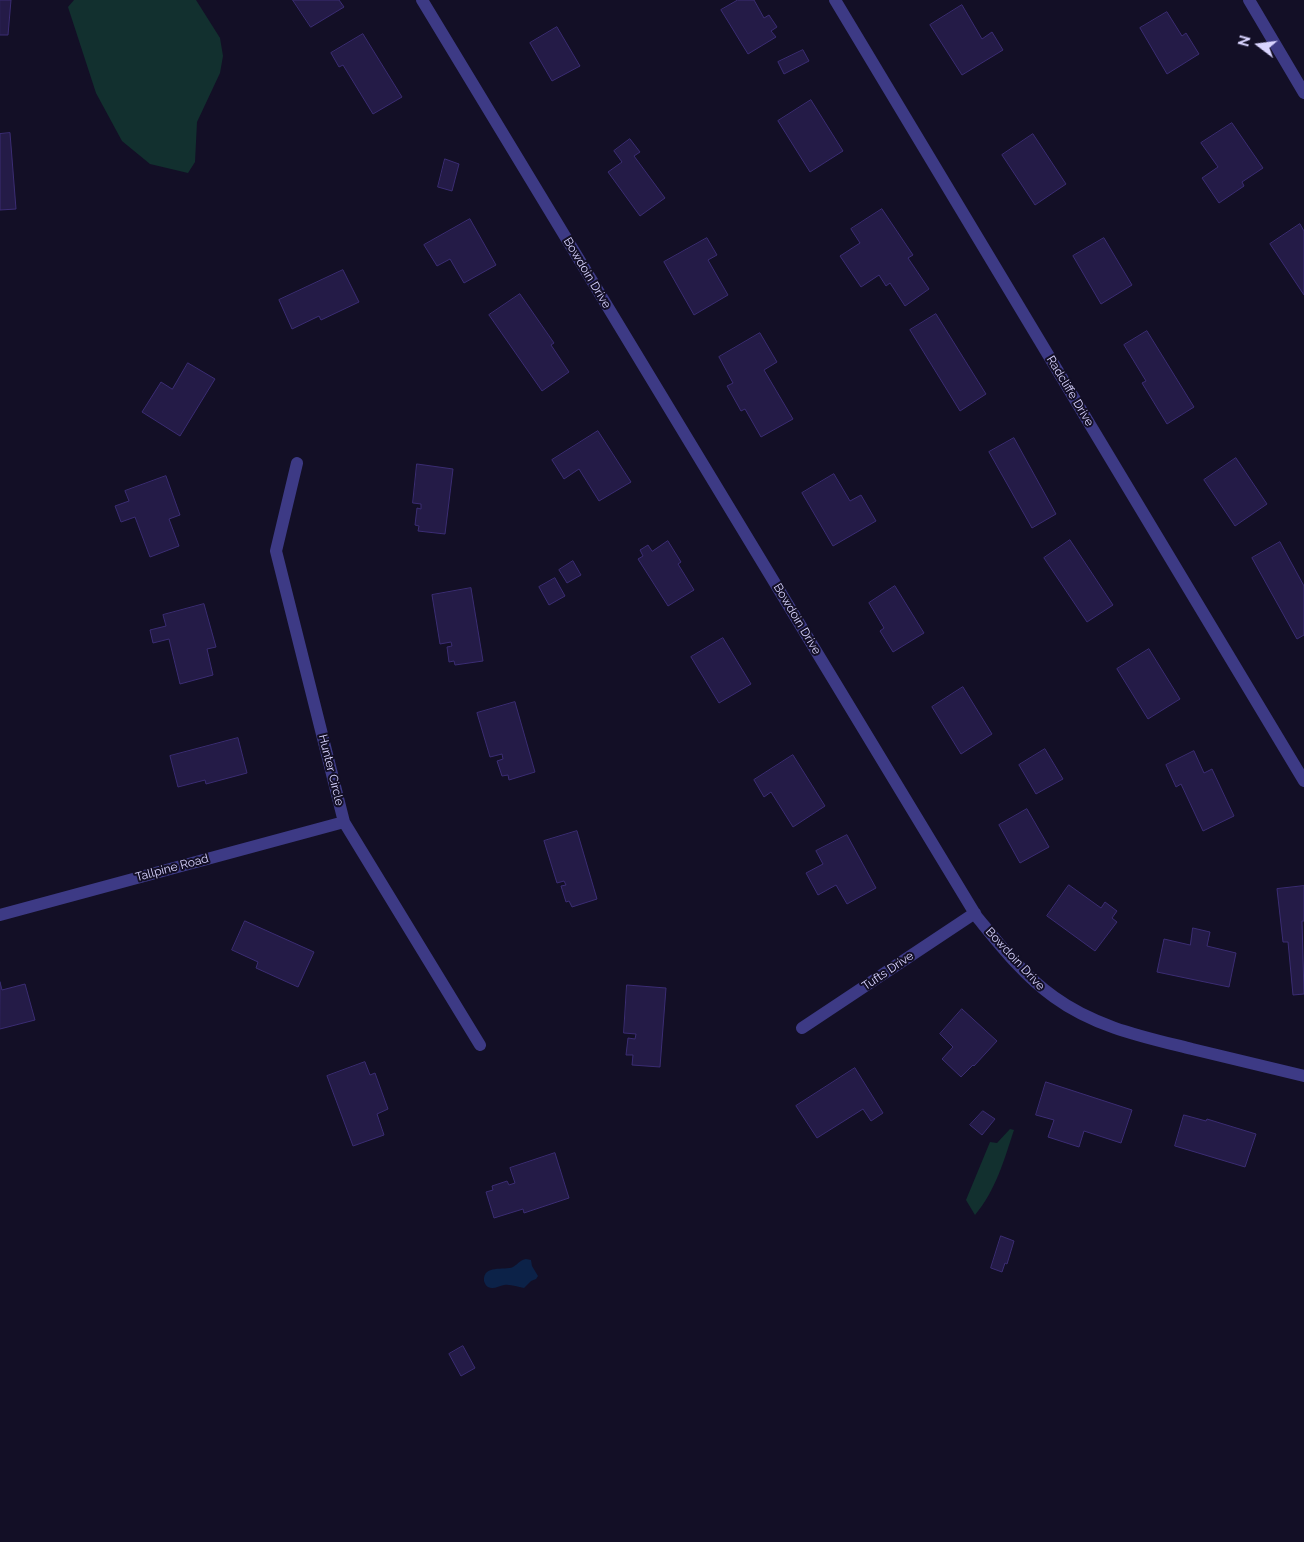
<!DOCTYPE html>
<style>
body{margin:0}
#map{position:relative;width:1304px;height:1542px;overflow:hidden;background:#130f26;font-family:Raleway,sans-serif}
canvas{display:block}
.north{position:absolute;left:1234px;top:20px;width:50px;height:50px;-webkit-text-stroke:4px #130f26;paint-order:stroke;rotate:285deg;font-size:14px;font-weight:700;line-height:20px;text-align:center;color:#d9d4ff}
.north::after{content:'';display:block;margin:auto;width:18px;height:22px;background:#d9d4ff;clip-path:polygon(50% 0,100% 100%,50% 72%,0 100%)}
</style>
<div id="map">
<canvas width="1304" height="1542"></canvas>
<div class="north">N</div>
</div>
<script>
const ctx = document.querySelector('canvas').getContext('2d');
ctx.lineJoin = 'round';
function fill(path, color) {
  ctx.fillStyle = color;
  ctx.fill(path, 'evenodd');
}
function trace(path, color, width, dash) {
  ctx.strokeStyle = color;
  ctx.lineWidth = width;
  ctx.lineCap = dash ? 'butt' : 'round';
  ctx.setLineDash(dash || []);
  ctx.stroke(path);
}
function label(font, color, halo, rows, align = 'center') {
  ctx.font = font + ' Raleway,sans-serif';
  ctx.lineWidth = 4;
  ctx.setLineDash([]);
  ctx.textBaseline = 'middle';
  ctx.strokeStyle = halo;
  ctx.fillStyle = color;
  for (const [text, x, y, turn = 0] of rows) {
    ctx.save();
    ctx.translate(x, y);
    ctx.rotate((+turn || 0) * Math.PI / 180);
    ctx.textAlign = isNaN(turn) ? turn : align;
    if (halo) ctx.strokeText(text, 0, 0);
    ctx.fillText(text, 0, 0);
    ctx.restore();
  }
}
fill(new Path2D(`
 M 74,0 L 196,0 L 220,38 L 223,56 L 220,73 L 197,122 L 195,162 L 188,173 L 150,164 L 122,141 L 96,93 L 68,7 Z
 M 1010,1129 L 1014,1130 C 1004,1160 996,1190 975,1215 L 966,1200 L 990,1142 L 997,1143 Z`), '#12302f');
fill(new Path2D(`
 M 526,1259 L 531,1260 L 532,1266 L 538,1276 L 536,1279 L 531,1281 L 524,1288 C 517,1287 511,1284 504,1285 C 499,1286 493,1290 488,1287 C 486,1286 485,1284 484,1281 C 483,1264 504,1271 513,1267 C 518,1264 520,1260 526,1259 Z`), '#0c2248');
const building = new Path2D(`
 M 0,0 L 11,0 L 8,35 L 0,35 Z
 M 293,0 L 339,0 L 344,7 L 311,27 Z
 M 738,0 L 754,0 L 764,18 L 769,15 L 777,27 L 771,31 L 776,37 L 748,54 L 721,10 Z
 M 962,5 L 982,39 L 992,32 L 1003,50 L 962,75 L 930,25 Z
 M 1167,12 L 1182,36 L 1186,33 L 1199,54 L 1167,74 L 1140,28 Z
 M 557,27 L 580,66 L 552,81 L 530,43 Z
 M 363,34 L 402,97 L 373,114 L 343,65 L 339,67 L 331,53 Z
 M 803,50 L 809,61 L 784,74 L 778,62 Z
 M 811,100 L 843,151 L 810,172 L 778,121 Z
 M 1232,123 L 1263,168 L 1242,182 L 1244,186 L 1219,203 L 1202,178 L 1218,167 L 1201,143 Z
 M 10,133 L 16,209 L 0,210 L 0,134 Z
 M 1033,134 L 1066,184 L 1035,205 L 1002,155 Z
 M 630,139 L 640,152 L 634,156 L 665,198 L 640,216 L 608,172 L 622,162 L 614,151 Z
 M 445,159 L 459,164 L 452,191 L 438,187 Z
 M 882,209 L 913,255 L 908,258 L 929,289 L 905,306 L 890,283 L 886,286 L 879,275 L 861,287 L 840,256 L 860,243 L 851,229 Z
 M 470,219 L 496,265 L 464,283 L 450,259 L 437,266 L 424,245 Z
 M 1300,224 L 1304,231 L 1304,295 L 1270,244 Z
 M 707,238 L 717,255 L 708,260 L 728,295 L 694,315 L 664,262 Z
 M 1104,238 L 1132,285 L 1101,304 L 1073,256 Z
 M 343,270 L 359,302 L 321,320 L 319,316 L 292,329 L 279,300 Z
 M 520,294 L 554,343 L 551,345 L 569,372 L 542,391 L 489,315 Z
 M 936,314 L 986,394 L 960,411 L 910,330 Z
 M 1147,331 L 1194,407 L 1167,424 L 1142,383 L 1146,381 L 1124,345 Z
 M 760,333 L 777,362 L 764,370 L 793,419 L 761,437 L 745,409 L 741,411 L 727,386 L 733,383 L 719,357 Z
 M 188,363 L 215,379 L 180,436 L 142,412 L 161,382 L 172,389 Z
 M 598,431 L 631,482 L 599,501 L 579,469 L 564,479 L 552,460 Z
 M 1014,438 L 1056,514 L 1032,528 L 989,452 Z
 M 1236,458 L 1267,504 L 1235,526 L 1204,480 Z
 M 417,464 L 453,469 L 445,534 L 418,531 L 419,526 L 415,525 L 417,508 L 421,509 L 421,504 L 413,503 Z
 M 834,474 L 850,501 L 861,495 L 876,521 L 833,546 L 802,493 Z
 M 166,476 L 180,515 L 169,519 L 179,546 L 150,557 L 135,517 L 121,522 L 115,506 L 129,501 L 125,491 Z
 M 1070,540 L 1113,605 L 1087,622 L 1044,558 Z
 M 668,541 L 681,562 L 678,564 L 694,590 L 668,606 L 638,559 L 643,556 L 640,550 L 648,545 L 652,551 Z
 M 1280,542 L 1304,586 L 1304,635 L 1297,639 L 1252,558 Z
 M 573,561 L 581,575 L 567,583 L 559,570 Z
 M 555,578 L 565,596 L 549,605 L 539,587 Z
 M 895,586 L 924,633 L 893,652 L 880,631 L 884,628 L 869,603 Z
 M 471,588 L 483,661 L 455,665 L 454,661 L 449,662 L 447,647 L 452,646 L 451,642 L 440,644 L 432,595 Z
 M 204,604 L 216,647 L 207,649 L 213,675 L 180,684 L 169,639 L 153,643 L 150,630 L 166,626 L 163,615 Z
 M 723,638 L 751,684 L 719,703 L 691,657 Z
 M 1149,649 L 1180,699 L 1148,719 L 1117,669 Z
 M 963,687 L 992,734 L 961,754 L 932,707 Z
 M 515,702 L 535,772 L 509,780 L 508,775 L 502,776 L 497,761 L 503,759 L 502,754 L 490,757 L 477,713 Z
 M 238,738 L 247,773 L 206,784 L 205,780 L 178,787 L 170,756 Z
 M 1045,749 L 1063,779 L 1036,794 L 1019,765 Z
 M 1194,751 L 1204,773 L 1212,769 L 1234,816 L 1203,831 L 1181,784 L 1176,787 L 1166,765 Z
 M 793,755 L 825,806 L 793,827 L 771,792 L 764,797 L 754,780 Z
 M 1027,809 L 1049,847 L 1020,863 L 999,825 Z
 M 577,831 L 597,899 L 572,907 L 569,901 L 566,902 L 561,886 L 566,885 L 564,881 L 557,883 L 544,841 Z
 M 847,835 L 876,888 L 847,904 L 836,885 L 818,895 L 806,873 L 823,864 L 816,851 Z
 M 1069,885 L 1101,908 L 1105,902 L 1117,911 L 1112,918 L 1117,922 L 1095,951 L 1047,916 Z
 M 1304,886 L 1304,921 L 1302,921 L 1304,994 L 1293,995 L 1288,942 L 1283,942 L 1277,889 Z
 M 245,921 L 314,952 L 298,987 L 256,968 L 258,962 L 232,950 Z
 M 1193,928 L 1210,932 L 1207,946 L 1236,953 L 1229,987 L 1157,972 L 1164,939 L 1190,945 Z
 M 0,982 L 2,990 L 25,984 L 35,1020 L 0,1029 Z
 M 627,985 L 666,988 L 660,1067 L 632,1065 L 633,1055 L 626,1055 L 628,1038 L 635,1039 L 636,1034 L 624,1033 Z
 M 962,1009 L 997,1041 L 974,1066 L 973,1065 L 961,1077 L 942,1059 L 953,1047 L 940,1034 Z
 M 365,1062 L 370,1075 L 375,1073 L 388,1109 L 377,1114 L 384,1135 L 353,1146 L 327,1076 Z
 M 855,1068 L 883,1113 L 871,1121 L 863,1109 L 817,1138 L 796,1106 Z
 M 1046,1082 L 1132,1110 L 1121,1143 L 1084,1131 L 1079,1147 L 1048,1137 L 1054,1120 L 1036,1115 Z
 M 983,1111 L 995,1119 L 982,1135 L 970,1125 Z
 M 1184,1115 L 1206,1121 L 1207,1119 L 1256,1134 L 1245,1167 L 1175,1146 Z
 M 555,1153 L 569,1198 L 524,1213 L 523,1209 L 494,1218 L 486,1192 L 493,1190 L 492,1186 L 507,1181 L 509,1185 L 515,1183 L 510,1168 Z
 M 1001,1236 L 1014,1241 L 1007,1264 L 1005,1263 L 1002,1272 L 991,1268 Z
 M 463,1346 L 475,1368 L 461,1376 L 449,1354 Z`);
fill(building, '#241b47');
trace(building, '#3b2d73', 1);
trace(new Path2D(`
 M 422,0 L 977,917 C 1000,945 1024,976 1054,997 C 1095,1027 1144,1037 1192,1049 C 1230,1058 1267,1067 1304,1076
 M 835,0 L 1304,781
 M 1249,0 L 1304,93
 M 297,463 L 276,551 L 344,822 L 480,1045
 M 0,915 L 344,822
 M 802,1028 L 975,913`), '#3d3a85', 12);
label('12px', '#d9d4ff', '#130f26', [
 ["Bowdoin Drive",587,273,59],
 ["Radcliffe Drive",1070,391,59],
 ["Bowdoin Drive",797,619,59],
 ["Hunter Circle",331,770,76],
 ["Tallpine Road",172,868,-15],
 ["Bowdoin Drive",1015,959,47],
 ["Tufts Drive",888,971,-34]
]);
</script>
